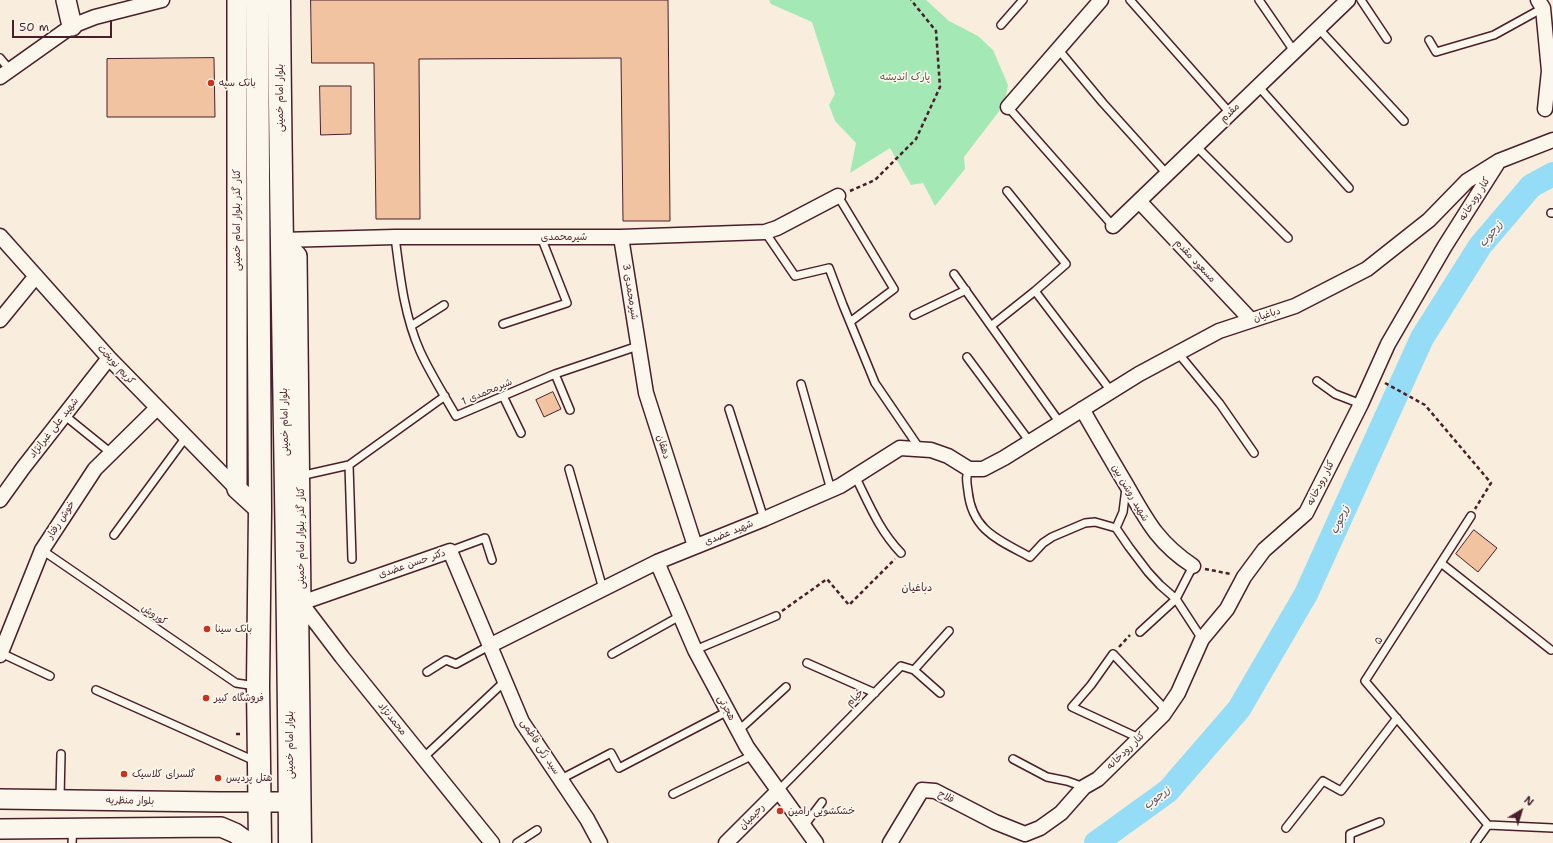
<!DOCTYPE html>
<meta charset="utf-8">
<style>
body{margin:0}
#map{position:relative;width:1553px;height:843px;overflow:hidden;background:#f9eddd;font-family:"Shantell Sans",sans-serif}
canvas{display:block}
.north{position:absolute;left:1501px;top:791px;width:40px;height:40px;-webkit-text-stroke:3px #fbf7ec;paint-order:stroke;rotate:38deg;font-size:11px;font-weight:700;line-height:16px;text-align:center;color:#4a1f2b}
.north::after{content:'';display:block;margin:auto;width:14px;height:18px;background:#4a1f2b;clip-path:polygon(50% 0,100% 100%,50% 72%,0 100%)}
.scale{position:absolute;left:12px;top:20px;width:100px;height:18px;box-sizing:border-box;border:2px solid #4a1f2b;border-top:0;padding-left:5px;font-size:12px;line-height:14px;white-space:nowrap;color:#4a1f2b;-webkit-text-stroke:3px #fbf7ec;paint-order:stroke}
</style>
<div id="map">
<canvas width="1553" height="843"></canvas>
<div class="north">N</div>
<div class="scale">50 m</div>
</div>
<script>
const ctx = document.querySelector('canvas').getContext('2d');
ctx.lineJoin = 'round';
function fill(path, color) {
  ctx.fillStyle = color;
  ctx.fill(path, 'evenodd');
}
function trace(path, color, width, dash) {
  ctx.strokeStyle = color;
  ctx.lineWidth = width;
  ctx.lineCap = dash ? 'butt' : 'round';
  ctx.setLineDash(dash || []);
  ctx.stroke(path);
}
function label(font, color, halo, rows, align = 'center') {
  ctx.font = font + ' "Shantell Sans","Playpen Sans Arabic",sans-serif';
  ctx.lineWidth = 3.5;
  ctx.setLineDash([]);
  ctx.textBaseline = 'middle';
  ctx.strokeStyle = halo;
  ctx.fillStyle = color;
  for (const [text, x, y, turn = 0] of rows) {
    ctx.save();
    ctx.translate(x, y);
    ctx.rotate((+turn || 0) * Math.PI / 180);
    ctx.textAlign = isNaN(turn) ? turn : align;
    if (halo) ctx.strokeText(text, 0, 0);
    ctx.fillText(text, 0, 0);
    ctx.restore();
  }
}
fill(new Path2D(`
 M 769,0 L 926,0 L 949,21 L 978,36 L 993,50 L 1008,85 L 1005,100 L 1000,110 L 964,157 L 965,169 L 935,206 L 923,183 L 911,185 L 890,148 L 850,173 L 856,143 L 835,121 L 829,105 L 835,94 L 812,22 L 771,4 Z`), '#a4e9b5');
trace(new Path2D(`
 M 1096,843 L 1168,791 L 1239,709 L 1306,594 L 1422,338 L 1480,246 L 1531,186 L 1553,174`), '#95ddf6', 24);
const building = new Path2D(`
 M 311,0 L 668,0 L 670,221 L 623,221 L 621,58 L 419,59 L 420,219 L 376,219 L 374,63 L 312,63 Z
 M 214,58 L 215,117 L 107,117 L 107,59 Z
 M 320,86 L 351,86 L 351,134 L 321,135 Z
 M 553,392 L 561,409 L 544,417 L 536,400 Z
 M 1474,530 L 1497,548 L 1478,572 L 1456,554 Z`);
fill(building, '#f1c3a1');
trace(building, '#4a1f2b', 1);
const lane = new Path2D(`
 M 1130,0 L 1230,113
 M 1259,0 L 1294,51
 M 1361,0 L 1387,39
 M 1001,25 L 1023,0
 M 1318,28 L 1404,121
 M 1429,40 L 1436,52 L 1494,35 L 1543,8
 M 1058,49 L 1103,103 L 1167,174
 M 0,58 L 10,70
 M 1258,86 L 1349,188
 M 1008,107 L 1113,226
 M 1196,146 L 1288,238
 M 838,196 L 894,289 L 850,322
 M 1551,213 L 1553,213
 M 765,232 L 795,276 L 829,268 L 843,305 L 875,383 L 920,449
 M 395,237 C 400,276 404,315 420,351 C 430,373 444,395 456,416 L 555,374 L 638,346
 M 954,274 L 1060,423
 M 1035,291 L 1111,391
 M 914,315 L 966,290
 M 503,324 L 567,303 L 541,237
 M 411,326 L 444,305
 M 991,326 L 1035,291 L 1066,264 L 1007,191
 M 1178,353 L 1220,404 L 1254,453
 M 967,357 L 1030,442
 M 555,374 L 570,410
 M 1317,381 L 1335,394 L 1361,404
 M 801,384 L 831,490
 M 503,396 L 521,433
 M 729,409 L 764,519
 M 64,415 L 111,453
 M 349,465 L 352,559
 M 569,469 L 603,589
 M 969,469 C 965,476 967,483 968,491 C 972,531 999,540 1030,557 L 1043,543 L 1052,537 L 1085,523 L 1095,522 L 1116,528
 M 300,476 L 349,465 L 445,396
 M 855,476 C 869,504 879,530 901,553
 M 1471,516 L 1365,681 L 1488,825 L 1553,828
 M 1116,528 L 1129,547 L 1148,572 L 1160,585 L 1176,599 L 1202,639
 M 1116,528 L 1123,512 L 1126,488
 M 114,535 L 186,437
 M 42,550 L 236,683 L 256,686
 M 450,551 L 485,538 L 492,560
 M 1441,563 L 1551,650
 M 1140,632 L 1176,599 L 1193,566
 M 695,650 L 776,616
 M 1,653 L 50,676
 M 612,654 L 680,616
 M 807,663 L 875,693
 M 914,670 L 940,693
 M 427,672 L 446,660 L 456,664 L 489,646
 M 96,690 L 255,761
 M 738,731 L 786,687
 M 1139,738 L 1072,707 L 1091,685 L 1113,654 L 1166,710
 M 423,758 L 504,682
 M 1013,759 L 1047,777 L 1067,781 L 1084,787
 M 561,779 L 611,753 L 619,768 L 728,711
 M 778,791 L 901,666 L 914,670 L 949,631
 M 673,794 L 753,755
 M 60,798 L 61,754
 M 804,826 L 822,802
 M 1286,828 L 1323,781 L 1341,791 L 1397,718
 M 72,843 L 73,828
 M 517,843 L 537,830
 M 1350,843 L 1350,834 L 1380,822
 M 1475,843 L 1488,825`);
const street = new Path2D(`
 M 1538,0 L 1543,8 L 1549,71 L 1545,109
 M 0,77 L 72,26 L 95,17 L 162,0
 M 1008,107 L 1101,0
 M 1139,201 L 1251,320
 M 1113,226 L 1348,0
 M 0,236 L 109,358 L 237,489
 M 621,237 L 646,393 L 695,546
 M 281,240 L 395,237 L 621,237 L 765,232 L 777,228 L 838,196
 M 0,320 L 36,276
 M 1082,409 C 1097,435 1112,461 1127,486 C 1147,521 1158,543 1193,566
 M 0,500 L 23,468 L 109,358
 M 657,562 L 695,650 L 747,747 L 816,843
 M 299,603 L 301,603 L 342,657 L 492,843
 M 489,646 L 657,562 L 764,519 L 840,486 L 900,448 L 931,450 L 948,456 L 969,469 L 983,469 L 1004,458 L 1139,374 L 1219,331 L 1295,306 L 1367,269 L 1429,220 L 1467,181 L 1499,161 L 1553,140
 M 0,655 L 42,550 L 95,469 L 157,408
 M 304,843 L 301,603 L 450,551 L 522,722 L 587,819 L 600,843
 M 726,843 L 778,791
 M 890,843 L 922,790 L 935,791 L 995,822 L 1025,834 L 1040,828 L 1061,813 L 1084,787 L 1098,779 L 1163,715 L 1178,693 L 1202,639 L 1227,609 L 1244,577 L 1264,550 L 1306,513 L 1361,404 L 1388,344 L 1445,246 L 1497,164`);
const secondary = new Path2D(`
 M 66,0 L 72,26
 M 237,0 L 237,489 L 260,510
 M 281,240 L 297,256 L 301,603
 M 0,799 L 219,802 L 290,802
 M 0,829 L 221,827 L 235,833 L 249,843`);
const primary = new Path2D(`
 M 257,0 L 260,510 L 258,686 L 260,843
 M 279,0 C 281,281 289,562 290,843`);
trace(lane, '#4a1f2b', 10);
trace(street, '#4a1f2b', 17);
trace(secondary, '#4a1f2b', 22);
trace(primary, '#4a1f2b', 25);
trace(new Path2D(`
 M 850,191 L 875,180 L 916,139 L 940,87 L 936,31 L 911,0
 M 1385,383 L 1425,405 L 1491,483 L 1475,509
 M 1205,569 L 1231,574
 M 782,611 L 827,579 L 849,605 L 895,559
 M 1119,647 L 1130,635
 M 236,734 L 241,734`), '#4a1f2b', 2.5, [4, 3]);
trace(lane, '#fbf7ec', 7);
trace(street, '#fbf7ec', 14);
trace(secondary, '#fbf7ec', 19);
trace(primary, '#fbf7ec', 22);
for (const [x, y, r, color] of [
 [211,83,4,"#c8321e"],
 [207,629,4,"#c8321e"],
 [206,698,4,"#c8321e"],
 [124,774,4,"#c8321e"],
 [218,778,4,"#c8321e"],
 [780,811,4,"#c8321e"]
]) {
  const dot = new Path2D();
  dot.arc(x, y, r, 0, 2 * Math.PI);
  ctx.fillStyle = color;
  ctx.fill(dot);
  trace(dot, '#fbf7ec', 1.5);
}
label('10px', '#60524e', '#fbf7ec', [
 ["پارک اندیشه",905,77]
]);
label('10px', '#4a1f2b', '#fbf7ec', [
 ["بانک سپه",219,83],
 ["بانک سینا",215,629],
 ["فروشگاه کبیر",214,698],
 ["گلسرای کلاسیک",132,774],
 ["هتل پرديس",226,778],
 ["خشکشویی رامین",788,811]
], 'left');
label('10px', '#4a1f2b', '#fbf7ec', [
 ["بلوار امام خمینی",280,98,-90],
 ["مقدم",1230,113,-44],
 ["کنار رودخانه",1475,199,-58],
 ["کنار گذر بلوار امام خمینی",237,220,-90],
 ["شیرمحمدی",564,237],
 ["مسعود مقدم",1195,261,47],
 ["شیرمحمدی 3",630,292,81],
 ["دباغیان",1267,315,-18],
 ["کریم نوبخت",116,365,47],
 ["شیرمحمدی 1",487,392,-23],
 ["بلوار امام خمینی",285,422,-91],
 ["شهید علی غبرانژاد",54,428,-52],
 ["دهقان",663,447,72],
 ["کنار رودخانه",1321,483,-63],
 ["شهید روشن بین",1130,493,60],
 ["خوش رفتار",61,520,-57],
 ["شهید عضدی",729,533,-22],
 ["کنار گذر بلوار امام خمینی",301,538,-90],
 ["دکتر حسن عضدی",412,564,-19],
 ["کوروش",154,615,34],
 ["۵",1379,641,-57],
 ["خیام",855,698,-45],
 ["هجرتی",726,708,62],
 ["محمدنژاد",392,719,51],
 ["بلوار امام خمینی",290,745,-90],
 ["سید زکی فاطمی",540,747,57],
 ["کنار رودخانه",1126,751,-44],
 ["فلاح",946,797,27],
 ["بلوار منظریه",130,801,1],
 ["رحیمیان",752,817,-46]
]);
label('italic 11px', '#5d4e5e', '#fbf7ec', [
 ["زرجوب",1491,234,-51],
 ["زرجوب",1340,520,-66],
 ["زرجوب",1157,798,-38]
]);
label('11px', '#4a1f2b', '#fbf7ec', [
 ["دباغیان",917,588]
]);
</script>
